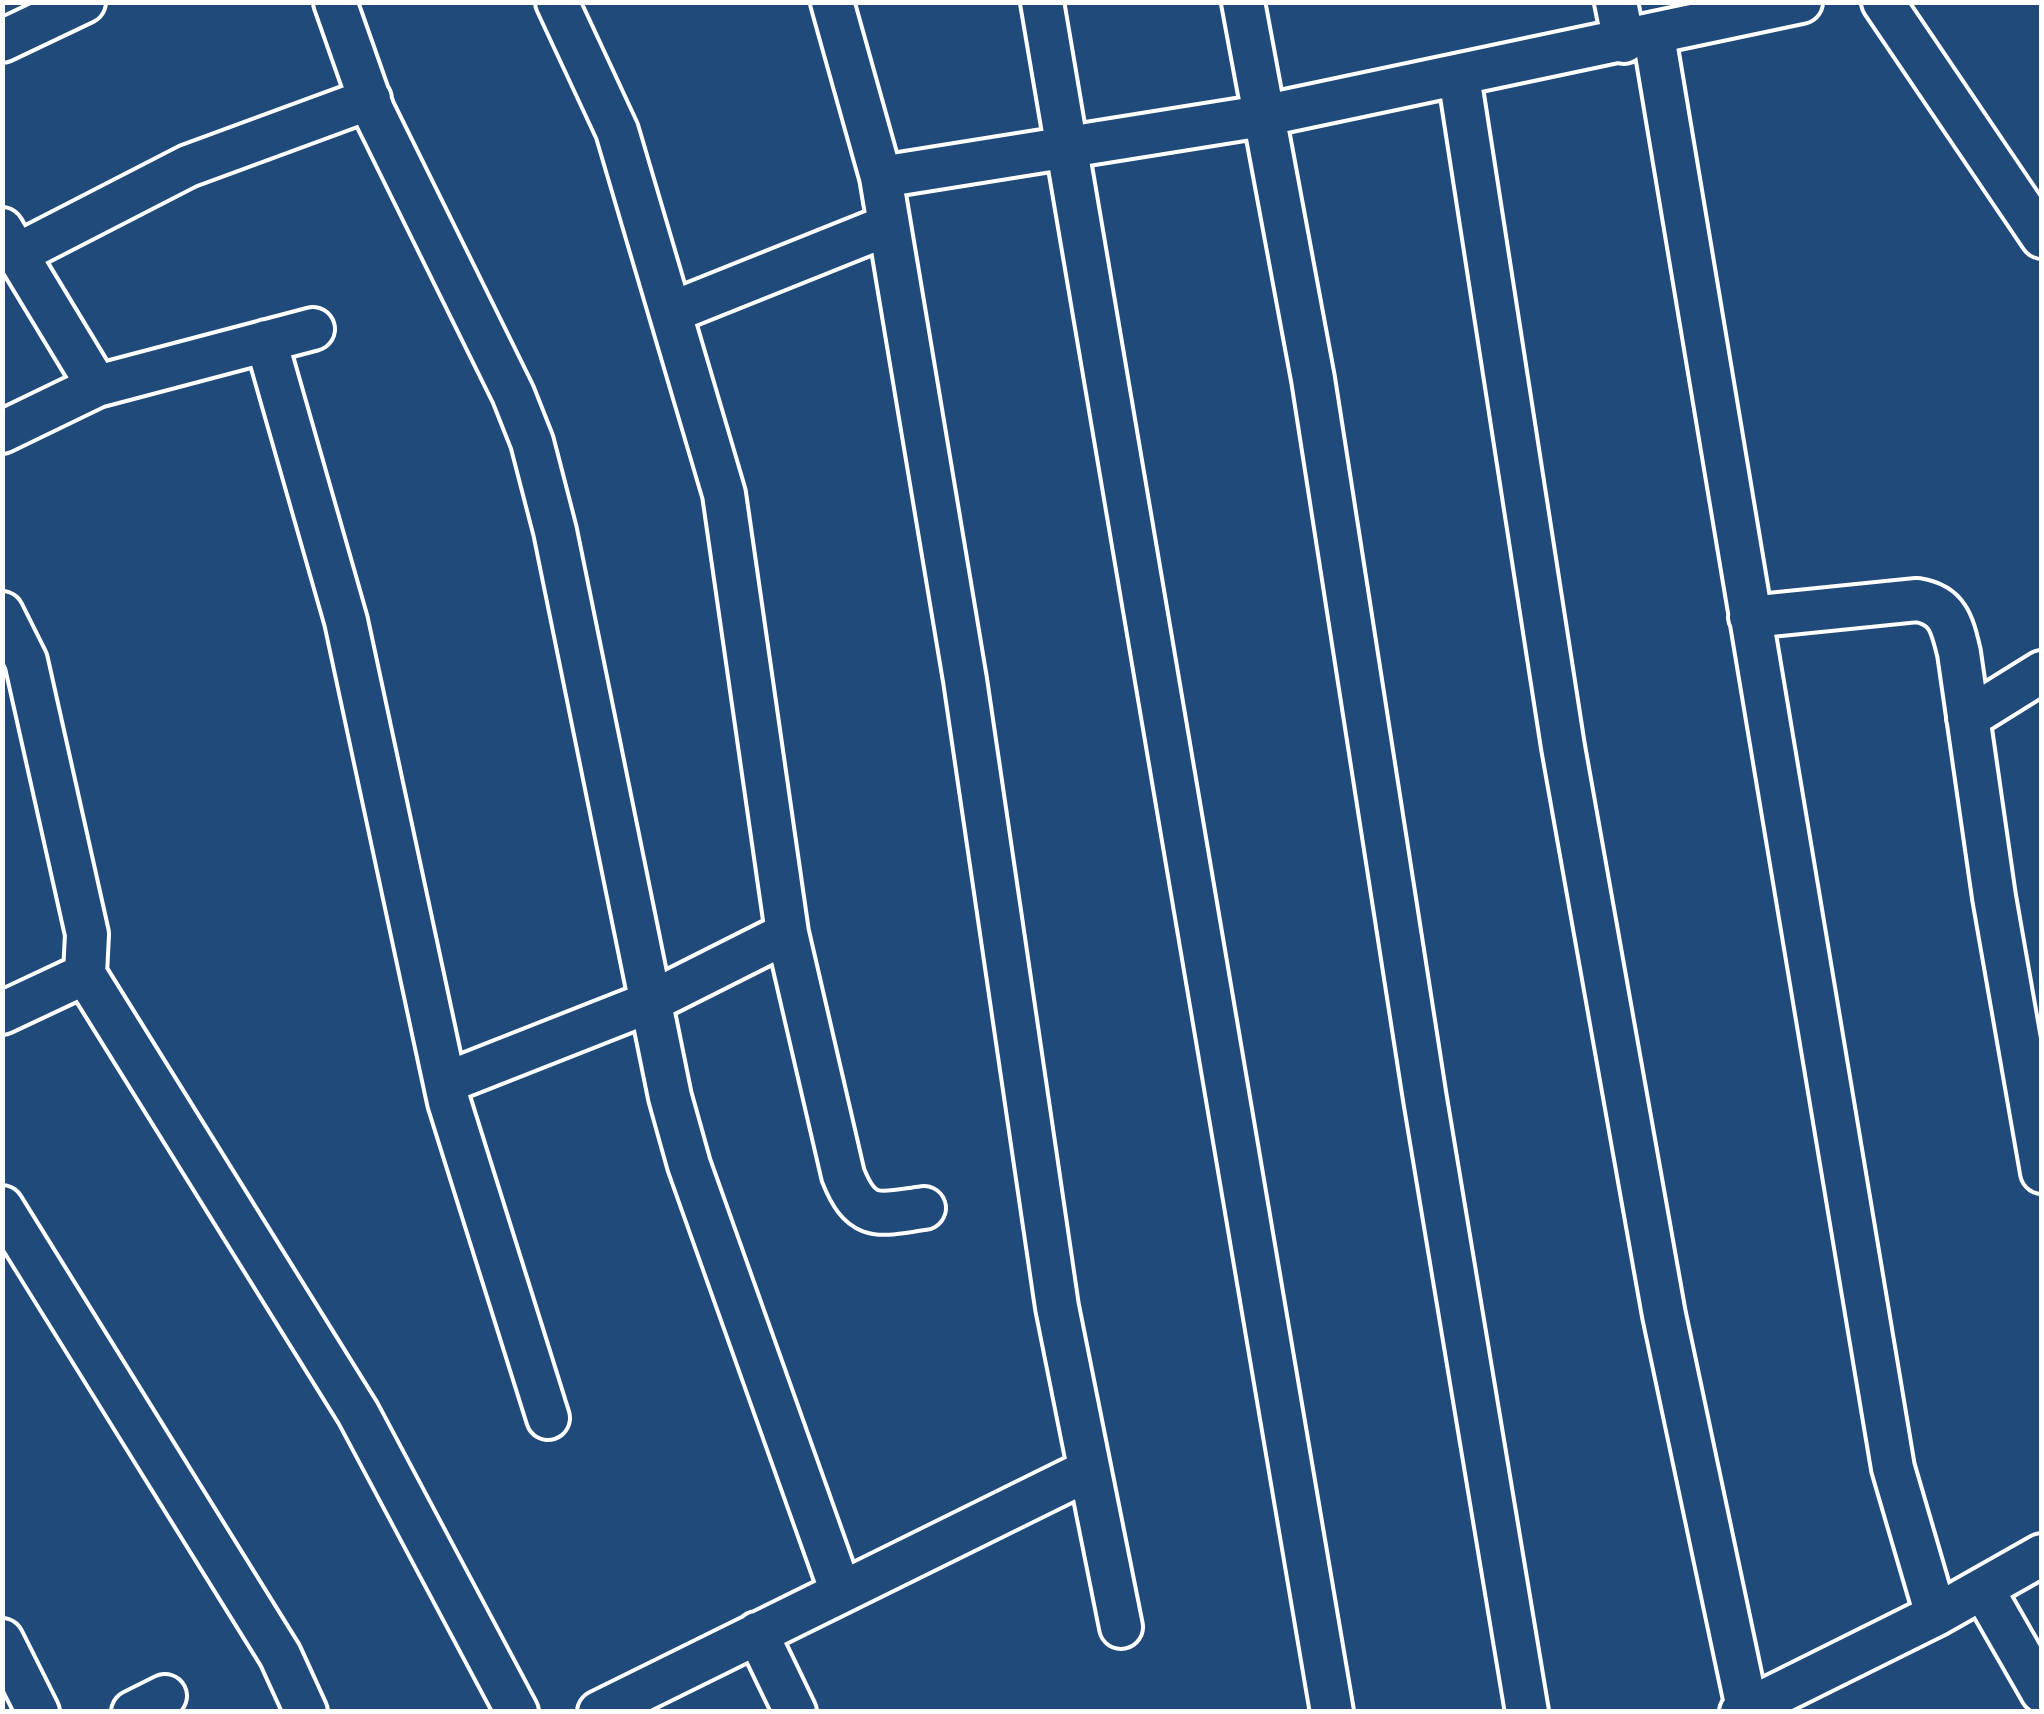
<!DOCTYPE html>
<style>
body{margin:0}
#map{position:relative;width:2044px;height:1714px;overflow:hidden;background:#1f4a7a;font-family:"Shantell Sans",sans-serif}
canvas{display:block}
.frame{position:absolute;inset:0;border:5px solid #fff;pointer-events:none}
</style>
<div id="map">
<canvas width="2044" height="1714"></canvas>
<div class="frame"></div>
</div>
<script>
const ctx = document.querySelector('canvas').getContext('2d');
ctx.lineJoin = 'round';
function trace(path, color, width, dash) {
  ctx.strokeStyle = color;
  ctx.lineWidth = width;
  ctx.lineCap = dash ? 'butt' : 'round';
  ctx.setLineDash(dash || []);
  ctx.stroke(path);
}
const minor = new Path2D(`
 M 335,2 L 373,110 L 513,394 L 532,442 L 555,531 L 670,1097 L 689,1165 L 841,1592
 M 557,2 L 617,131 L 724,494 L 787,933 L 843,1175 C 862,1223 880,1214 924,1208
 M 832,2 L 881,177 L 965,680 L 1057,1307 L 1121,1627
 M 1042,2 L 1332,1712
 M 1243,2 L 1313,379 L 1425,1099 L 1527,1712
 M 1616,2 L 1624,42
 M 1883,2 L 2042,237
 M 1654,36 L 1893,1468 L 1936,1615
 M 2,41 L 84,2
 M 1459,76 L 1563,747 L 1664,1315 L 1747,1708
 M 881,177 L 1262,116 L 1801,2
 M 2,229 L 97,386
 M 17,254 L 188,166 L 370,99
 M 672,312 L 889,225
 M 266,341 L 346,621 L 449,1102 L 548,1418
 M 2,432 L 97,386 L 313,329
 M 2,613 L 26,661 L 87,934 L 85,974 L 358,1413 L 517,1712
 M 1750,617 L 1917,600 C 1948,605 1952,624 1959,653 L 1994,897 L 2042,1172
 M 1968,718 L 2042,672
 M 2,1013 L 85,974
 M 445,1083 L 648,1003 L 787,933
 M 2,1207 L 280,1655 L 306,1712
 M 1983,1589 L 2042,1692
 M 757,1633 L 795,1712
 M 2,1640 L 38,1712
 M 133,1712 L 165,1696
 M 599,1712 L 1089,1470
 M 1741,1712 L 1936,1615 L 2042,1555`);
trace(minor, '#fff', 48);
trace(minor, '#1f4a7a', 40);
</script>
